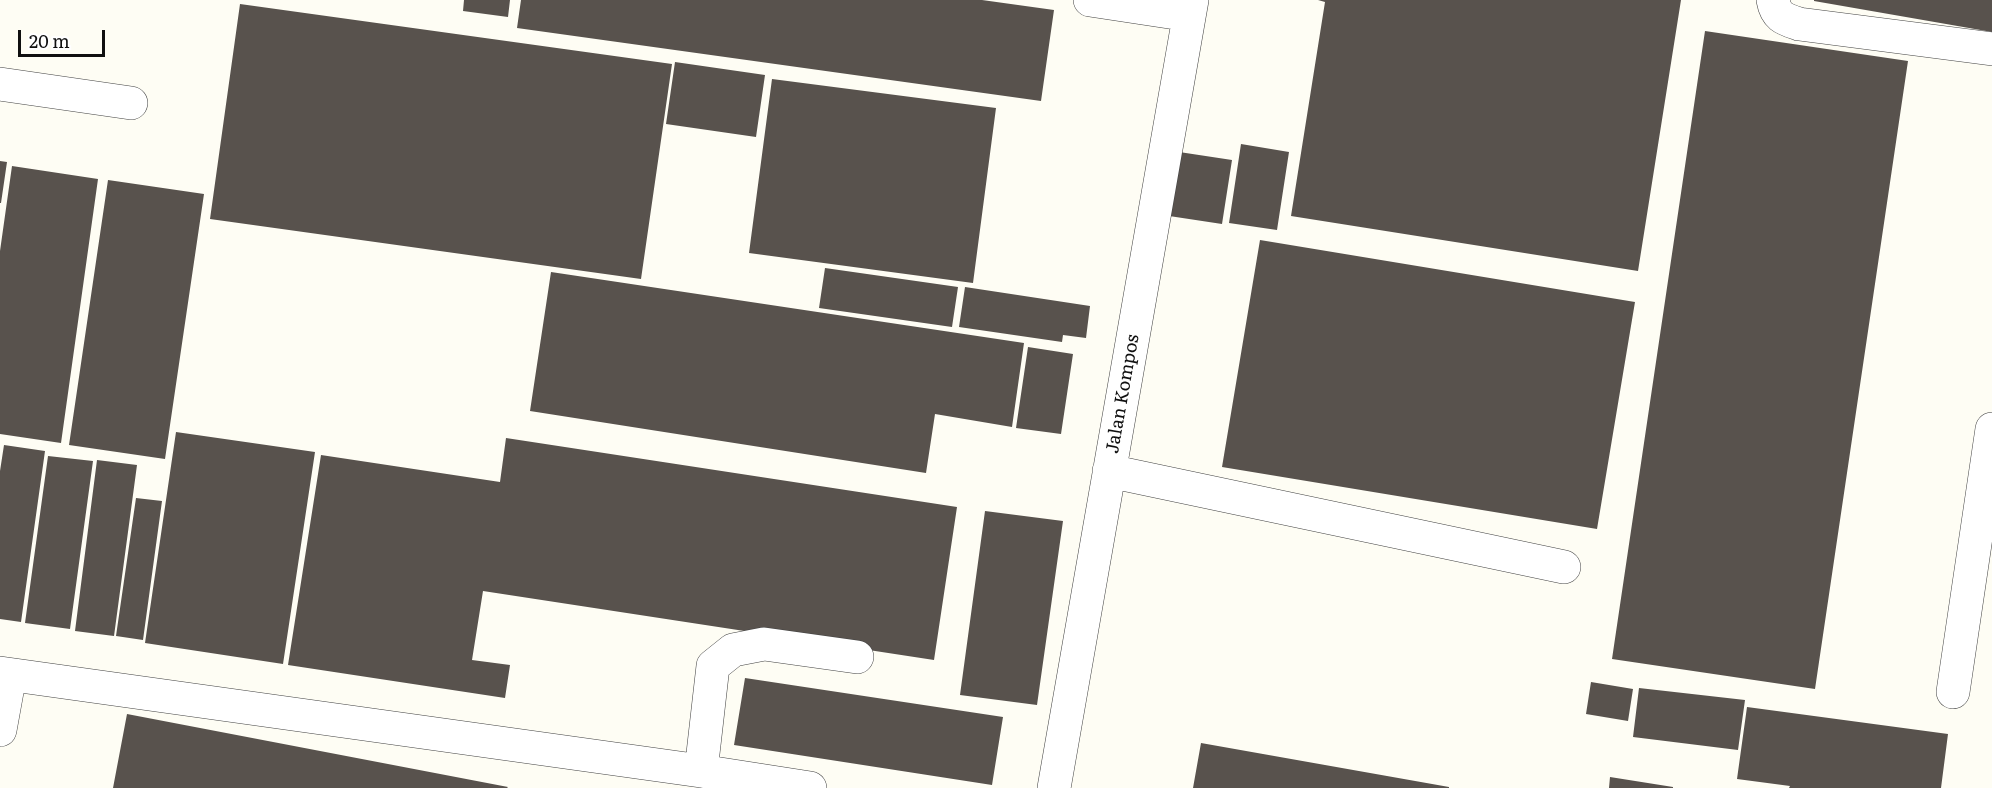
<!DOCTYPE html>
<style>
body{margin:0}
#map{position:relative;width:1992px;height:788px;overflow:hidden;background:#fefdf4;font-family:Literata,serif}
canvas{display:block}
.scale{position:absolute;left:18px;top:30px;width:87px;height:27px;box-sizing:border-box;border:3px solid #101010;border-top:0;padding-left:8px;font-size:18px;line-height:21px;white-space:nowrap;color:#101010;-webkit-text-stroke:4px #fff;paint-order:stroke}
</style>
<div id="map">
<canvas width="1992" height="788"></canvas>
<div class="scale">20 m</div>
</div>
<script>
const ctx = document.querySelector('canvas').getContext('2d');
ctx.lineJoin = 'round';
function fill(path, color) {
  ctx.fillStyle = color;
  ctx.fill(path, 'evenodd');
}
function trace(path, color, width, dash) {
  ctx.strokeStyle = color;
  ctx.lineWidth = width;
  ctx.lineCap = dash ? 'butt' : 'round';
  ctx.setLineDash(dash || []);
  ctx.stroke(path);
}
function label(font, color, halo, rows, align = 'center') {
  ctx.font = font + ' Literata,serif';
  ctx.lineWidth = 6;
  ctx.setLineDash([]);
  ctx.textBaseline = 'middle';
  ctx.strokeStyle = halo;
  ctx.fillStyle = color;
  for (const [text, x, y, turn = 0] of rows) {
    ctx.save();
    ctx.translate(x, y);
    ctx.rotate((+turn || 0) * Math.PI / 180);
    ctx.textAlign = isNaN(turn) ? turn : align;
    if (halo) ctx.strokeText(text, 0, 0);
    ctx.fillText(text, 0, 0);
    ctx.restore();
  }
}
fill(new Path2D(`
 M 464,0 L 510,0 L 508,17 L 463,11 Z
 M 521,0 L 982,0 L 1054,10 L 1041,101 L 517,28 Z
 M 1318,0 L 1681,0 L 1638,271 L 1291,216 L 1325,2 Z
 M 1814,0 L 1992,0 L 1992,32 L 1814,1 Z
 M 240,4 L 672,64 L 641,279 L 210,219 Z
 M 1705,31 L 1908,61 L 1815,689 L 1612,659 Z
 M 675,62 L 765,75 L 756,137 L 666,124 Z
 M 772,79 L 996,108 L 973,283 L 749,253 Z
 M 1241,144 L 1289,152 L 1277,230 L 1229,223 Z
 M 1166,150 L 1232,160 L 1222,224 L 1156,214 Z
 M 0,161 L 7,162 L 1,203 L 0,203 Z
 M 12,166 L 98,179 L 61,443 L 0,434 L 0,251 Z
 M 108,180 L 204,194 L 165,459 L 69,445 Z
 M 1260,240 L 1635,302 L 1597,529 L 1222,467 Z
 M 825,268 L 958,287 L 952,327 L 819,308 Z
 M 551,272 L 1024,343 L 1012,427 L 935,414 L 926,473 L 530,411 Z
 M 965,287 L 1090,306 L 1086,338 L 1063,335 L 1062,342 L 959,327 Z
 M 1028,347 L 1073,354 L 1061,434 L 1016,428 Z
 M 176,432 L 315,452 L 283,664 L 145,643 Z
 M 506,438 L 957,507 L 934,660 L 483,591 L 472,660 L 510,665 L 505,698 L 288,665 L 321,455 L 500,482 Z
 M 4,445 L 45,451 L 21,622 L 0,619 L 0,471 Z
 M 48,456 L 93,461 L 70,629 L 25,623 Z
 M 97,460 L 137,465 L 114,636 L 75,631 Z
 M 136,498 L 162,501 L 143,640 L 116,636 Z
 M 985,511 L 1063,521 L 1037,705 L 960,695 Z
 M 745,678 L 1003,717 L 992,785 L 734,745 Z
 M 1591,682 L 1633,689 L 1628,721 L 1586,714 Z
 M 1639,688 L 1745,700 L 1738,750 L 1633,737 Z
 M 1747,707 L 1948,734 L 1941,788 L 1789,788 L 1790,786 L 1737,779 Z
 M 127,714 L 508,787 L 507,788 L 113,788 Z
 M 1201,743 L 1449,787 L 1449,788 L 1193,788 Z
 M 1610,777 L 1673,787 L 1673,788 L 1609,788 Z`), '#58524d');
const minor = new Path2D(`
 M 1090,0 L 1189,15
 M 1773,0 C 1776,17 1784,19 1799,24 L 1992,49
 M 0,84 L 131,103
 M 1109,471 L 1564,567
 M 0,673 L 701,771 L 810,788
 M 1953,692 L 1992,429
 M 0,730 L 10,675
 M 701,771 L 713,666 L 733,650 L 764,644 L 857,657
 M 1054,788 L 1192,0`);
trace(minor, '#434343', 34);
trace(minor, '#fff', 33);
label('18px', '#101010', '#fff', [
 ["Jalan Kompos",1123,394,-80]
]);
</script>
